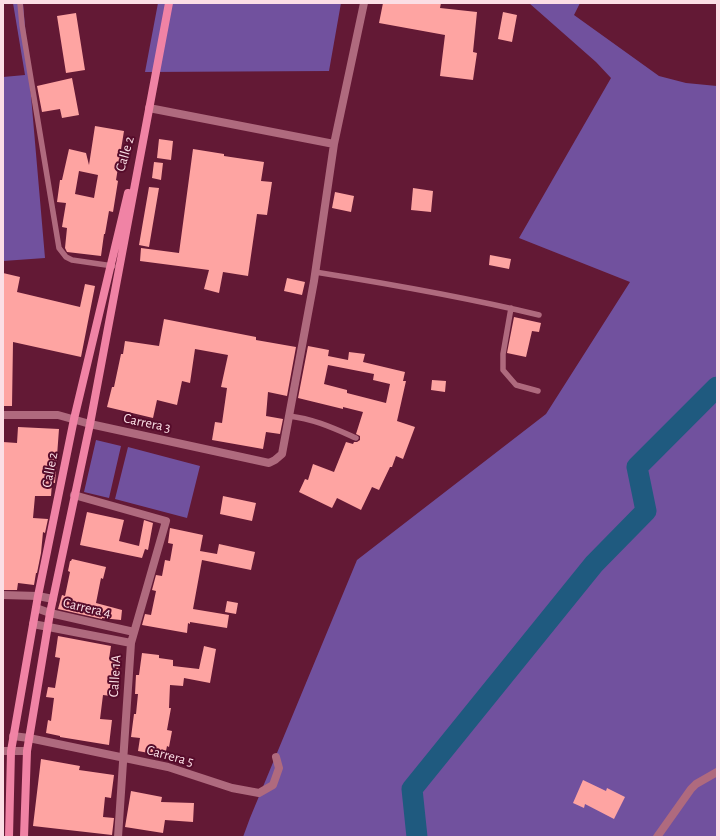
<!DOCTYPE html>
<style>
body{margin:0}
#map{position:relative;width:720px;height:840px;overflow:hidden;background:#631935;font-family:"Alegreya Sans",sans-serif}
canvas{display:block}
.frame{position:absolute;inset:0;border:4px solid #fbdee5;pointer-events:none}
</style>
<div id="map">
<canvas width="720" height="840"></canvas>
<div class="frame"></div>
</div>
<script>
const ctx = document.querySelector('canvas').getContext('2d');
ctx.lineJoin = 'round';
function fill(path, color) {
  ctx.fillStyle = color;
  ctx.fill(path, 'evenodd');
}
function trace(path, color, width, dash) {
  ctx.strokeStyle = color;
  ctx.lineWidth = width;
  ctx.lineCap = dash ? 'butt' : 'round';
  ctx.setLineDash(dash || []);
  ctx.stroke(path);
}
function label(font, color, halo, rows, align = 'center') {
  ctx.font = font + ' "Alegreya Sans",sans-serif';
  ctx.lineWidth = 4;
  ctx.setLineDash([]);
  ctx.textBaseline = 'middle';
  ctx.strokeStyle = halo;
  ctx.fillStyle = color;
  for (const [text, x, y, turn = 0] of rows) {
    ctx.save();
    ctx.translate(x, y);
    ctx.rotate((+turn || 0) * Math.PI / 180);
    ctx.textAlign = isNaN(turn) ? turn : align;
    if (halo) ctx.strokeText(text, 0, 0);
    ctx.fillText(text, 0, 0);
    ctx.restore();
  }
}
fill(new Path2D(`
 M 13,3 L 23,3 L 45,258 L 3,261 L 3,77 L 25,75 Z
 M 158,3 L 341,3 L 329,71 L 145,72 Z
 M 529,3 L 580,3 L 574,15 L 659,76 L 686,83 L 717,86 L 717,837 L 243,837 L 250,818 L 357,560 L 546,414 L 630,282 L 519,238 L 611,78 L 596,62 Z
 M 96,440 L 121,446 L 109,498 L 84,492 Z
 M 128,447 L 200,466 L 187,518 L 115,499 Z`), '#71519e');
trace(new Path2D(`
 M 417,837 L 412,789 L 594,564 L 646,511 L 637,467 L 717,387`), '#1f5a7f', 21);
fill(new Path2D(`
 M 383,3 L 441,3 L 440,8 L 477,12 L 473,52 L 477,53 L 473,80 L 440,76 L 445,35 L 379,23 Z
 M 503,12 L 517,15 L 512,42 L 498,39 Z
 M 76,13 L 85,70 L 66,73 L 57,16 Z
 M 72,78 L 79,115 L 62,118 L 60,109 L 42,112 L 37,86 Z
 M 95,126 L 124,131 L 116,180 L 118,181 L 113,212 L 109,211 L 105,234 L 104,234 L 101,256 L 67,252 L 65,248 L 67,228 L 62,227 L 66,203 L 57,202 L 60,180 L 62,180 L 69,149 L 86,153 L 89,165 ZM 79,171 L 98,175 L 94,198 L 75,194 Z
 M 159,139 L 173,141 L 171,160 L 157,158 Z
 M 193,149 L 224,154 L 224,156 L 264,162 L 261,181 L 272,182 L 267,215 L 257,214 L 248,276 L 223,272 L 219,293 L 204,289 L 209,270 L 140,261 L 141,248 L 179,253 Z
 M 154,162 L 163,163 L 161,180 L 152,178 Z
 M 149,187 L 159,188 L 149,247 L 139,245 Z
 M 413,188 L 433,191 L 431,212 L 411,210 Z
 M 335,192 L 354,196 L 351,212 L 332,208 Z
 M 490,255 L 511,259 L 509,269 L 489,265 Z
 M 3,273 L 20,277 L 17,292 L 80,307 L 85,284 L 95,286 L 81,357 L 13,342 L 12,406 L 3,406 Z
 M 287,278 L 305,282 L 302,295 L 284,291 Z
 M 514,317 L 541,323 L 539,332 L 532,331 L 526,357 L 507,353 Z
 M 164,319 L 256,337 L 256,340 L 296,347 L 287,396 L 268,392 L 266,416 L 283,419 L 280,434 L 266,432 L 263,449 L 212,440 L 215,422 L 222,423 L 227,388 L 221,387 L 228,355 L 195,349 L 190,383 L 182,381 L 177,405 L 157,400 L 153,418 L 107,407 L 112,387 L 114,387 L 121,354 L 123,354 L 125,341 L 159,346 Z
 M 308,346 L 329,350 L 328,356 L 348,360 L 349,352 L 365,354 L 363,362 L 405,372 L 403,381 L 406,381 L 397,421 L 415,427 L 403,459 L 396,456 L 392,467 L 390,467 L 379,490 L 372,487 L 361,510 L 337,498 L 332,508 L 299,492 L 305,479 L 308,480 L 313,464 L 334,472 L 346,442 L 353,444 L 354,442 L 357,442 L 360,440 L 360,436 L 356,434 L 363,412 L 343,407 L 343,409 L 298,398 ZM 328,365 L 374,374 L 373,380 L 390,384 L 386,403 L 347,393 L 347,390 L 324,384 Z
 M 432,380 L 446,381 L 445,392 L 431,390 Z
 M 18,427 L 59,429 L 55,483 L 52,483 L 51,496 L 35,496 L 33,518 L 48,519 L 45,533 L 43,532 L 41,553 L 37,573 L 36,573 L 34,585 L 18,583 L 17,590 L 3,590 L 3,442 L 17,443 Z
 M 223,496 L 256,503 L 252,521 L 220,514 Z
 M 87,512 L 124,520 L 119,541 L 139,546 L 144,520 L 153,523 L 148,550 L 145,549 L 142,558 L 80,545 Z
 M 170,528 L 203,535 L 200,551 L 217,554 L 219,544 L 255,552 L 251,570 L 202,560 L 193,609 L 229,615 L 227,628 L 190,622 L 190,624 L 188,623 L 187,633 L 142,625 L 145,614 L 151,615 L 156,591 L 152,590 L 156,575 L 162,576 L 165,560 L 170,561 L 173,544 L 168,543 Z
 M 72,559 L 106,567 L 103,579 L 101,578 L 96,603 L 122,610 L 121,620 L 102,618 L 102,619 L 58,609 L 62,595 L 65,596 L 70,572 L 68,571 L 70,561 L 71,561 Z
 M 227,601 L 238,603 L 236,614 L 225,612 Z
 M 58,636 L 111,646 L 109,659 L 119,661 L 118,673 L 114,673 L 111,696 L 103,695 L 100,719 L 112,720 L 109,745 L 60,737 L 60,736 L 46,733 L 48,720 L 51,721 L 54,698 L 46,697 L 48,687 L 55,688 L 60,658 L 55,657 Z
 M 204,646 L 216,649 L 210,683 L 184,678 L 183,686 L 170,685 L 169,708 L 171,708 L 167,730 L 172,731 L 169,747 L 167,746 L 165,756 L 138,751 L 140,738 L 131,737 L 134,714 L 136,714 L 138,694 L 135,694 L 136,675 L 139,675 L 142,653 L 159,655 L 159,658 L 173,660 L 173,666 L 199,669 Z
 M 41,759 L 80,766 L 79,770 L 114,775 L 111,798 L 105,797 L 103,817 L 114,818 L 112,835 L 33,826 Z
 M 583,780 L 606,791 L 607,788 L 625,797 L 614,819 L 585,804 L 584,808 L 573,803 Z
 M 131,791 L 162,797 L 161,802 L 194,803 L 193,822 L 165,820 L 163,833 L 125,827 Z`), '#fea4a2');
trace(new Path2D(`
 M 20,3 L 22,25 L 59,248 L 66,257 L 72,260 L 113,266
 M 315,272 C 390,284 465,297 539,315
 M 511,308 L 503,354 L 503,370 L 516,385 L 538,391
 M 289,416 C 314,419 333,428 356,438`), '#af6a7e', 5.5);
trace(new Path2D(`
 M 149,108 L 334,144
 M 3,415 L 58,415 L 90,424 L 269,463 L 275,460 L 282,454 L 314,281 L 334,144 L 364,3
 M 74,495 L 166,521 L 131,643 L 118,837
 M 3,595 L 38,596 L 53,599
 M 36,608 L 50,613 L 134,632
 M 33,624 L 131,643
 M 13,736 L 29,738 L 168,767 L 232,788 L 259,793 L 273,785 L 279,768 L 276,757
 M 3,751 L 27,751
 M 657,837 L 691,789 L 696,784 L 717,772`), '#af6a7e', 8);
trace(new Path2D(`
 M 9,837 L 11,751 L 38,596 L 74,419 L 128,193
 M 24,837 L 27,751 L 50,613 L 90,424 L 169,3`), '#f083a5', 8);
label('14px', '#fbdee5', '#560c2b', [
 ["Calle 2",125,154,-74],
 ["Carrera 3",147,423,12],
 ["Calle 2",50,470,-79],
 ["Carrera 4",87,608,13],
 ["Calle 1A",115,676,-86],
 ["Carrera 5",170,756,15]
]);
</script>
